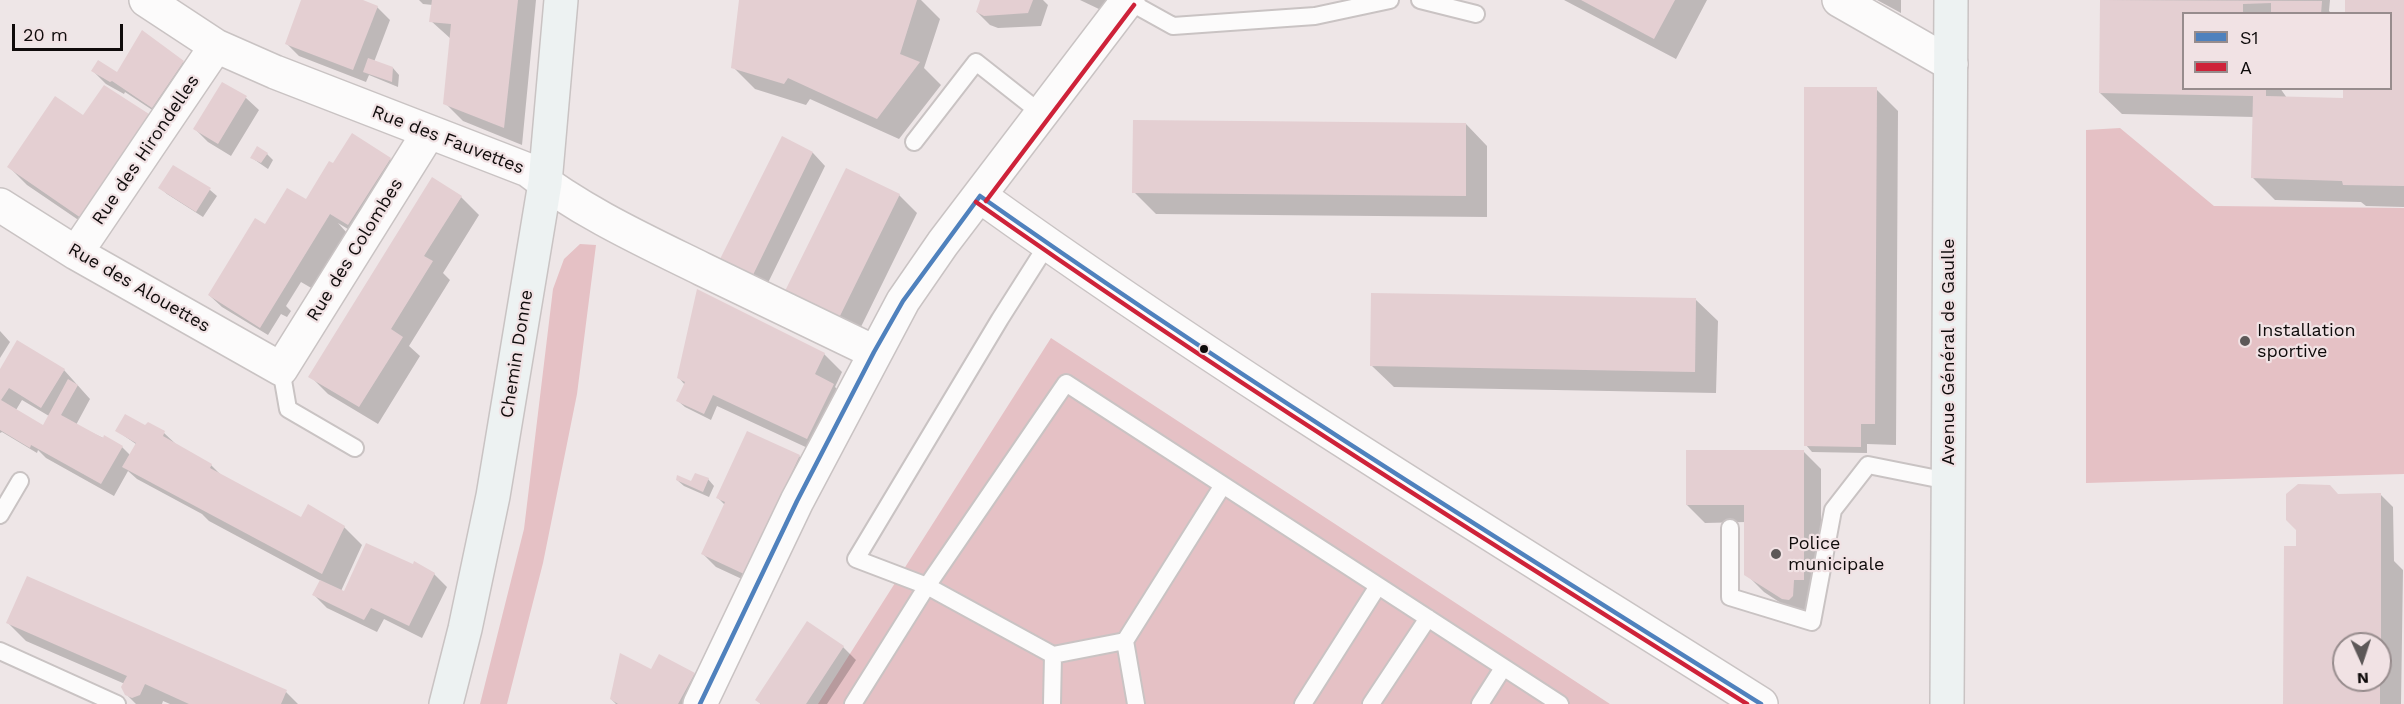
<!DOCTYPE html>
<meta charset="utf-8">
<style>
body{margin:0}
#map{position:relative;width:2404px;height:704px;overflow:hidden;background:#eee6e7;font-family:"Work Sans",sans-serif}
canvas{display:block}
.legend{position:absolute;left:2182px;top:12px;width:210px;height:78px;box-sizing:border-box;background:#f1e2e4;border:2px solid #978c8d;margin:0;padding:8px 10px;list-style:none;font-size:18px;color:#0f0b0b}
.legend li{display:flex;align-items:center;gap:12px;height:30px}
.legend b{width:30px;border:2px solid #978c8d}
.north{position:absolute;left:2332px;top:632px;width:60px;height:60px;box-sizing:border-box;background:#f1e2e4;border:2px solid #978c8d;border-radius:50%;rotate:177deg;font-size:16px;font-weight:700;line-height:24px;text-align:center;color:#0f0b0b}
.north::after{content:'';display:block;margin:auto;width:21px;height:27px;background:#5d5858;clip-path:polygon(50% 0,100% 100%,50% 72%,0 100%)}
.scale{position:absolute;left:12px;top:24px;width:111px;height:27px;box-sizing:border-box;border:3px solid #0f0b0b;border-top:0;padding-left:8px;font-size:18px;line-height:21px;white-space:nowrap;color:#0f0b0b;-webkit-text-stroke:4px #f1e2e4;paint-order:stroke}
</style>
<div id="map">
<canvas width="2404" height="704"></canvas>
<ul class="legend">
<li><b style="height:8px;background:#4f81bd"></b>S1</li>
<li><b style="height:8px;background:#ce2239"></b>A</li>
</ul>
<div class="north">N</div>
<div class="scale">20 m</div>
</div>
<script>
const ctx = document.querySelector('canvas').getContext('2d');
ctx.lineJoin = 'round';
function fill(path, color) {
  ctx.fillStyle = color;
  ctx.fill(path, 'evenodd');
}
function trace(path, color, width, dash) {
  ctx.strokeStyle = color;
  ctx.lineWidth = width;
  ctx.lineCap = dash ? 'butt' : 'round';
  ctx.setLineDash(dash || []);
  ctx.stroke(path);
}
function label(font, color, halo, rows, align = 'center') {
  ctx.font = font + ' "Work Sans",sans-serif';
  ctx.lineWidth = 4.5;
  ctx.setLineDash([]);
  ctx.textBaseline = 'middle';
  ctx.strokeStyle = halo;
  ctx.fillStyle = color;
  for (const [text, x, y, turn = 0] of rows) {
    ctx.save();
    ctx.translate(x, y);
    ctx.rotate((+turn || 0) * Math.PI / 180);
    ctx.textAlign = isNaN(turn) ? turn : align;
    if (halo) ctx.strokeText(text, 0, 0);
    ctx.fillText(text, 0, 0);
    ctx.restore();
  }
}
fill(new Path2D(`
 M 2120,128 L 2214,206 L 2404,208 L 2404,474 L 2086,483 L 2086,130 Z
 M 580,244 L 596,245 L 577,394 L 543,563 L 507,704 L 480,704 L 524,529 L 553,289 L 564,259 Z
 M 1051,338 L 1610,704 L 818,704 Z`), '#e5c1c5');
fill(new Path2D(`
 M 303,0 L 359,0 L 377,7 L 390,20 L 374,62 L 393,68 L 399,75 L 398,87 L 369,75 L 366,82 L 299,56 L 286,43 Z
 M 419,0 L 536,0 L 522,145 L 463,121 L 445,103 L 451,39 L 431,21 L 433,5 L 423,4 Z
 M 741,0 L 921,0 L 940,19 L 924,68 L 941,85 L 899,139 L 810,99 L 806,105 L 755,89 L 733,67 Z
 M 982,0 L 1043,0 L 1048,5 L 1041,26 L 998,28 L 990,25 L 977,12 Z
 M 1080,0 L 1108,0 L 1101,10 Z
 M 1564,0 L 1707,0 L 1676,59 Z
 M 1877,0 L 1901,0 L 1901,13 Z
 M 2102,0 L 2330,0 L 2329,11 L 2332,14 L 2184,14 L 2184,88 L 2280,88 L 2287,98 L 2344,99 L 2390,88 L 2390,14 L 2347,0 L 2404,0 L 2404,207 L 2366,206 L 2361,202 L 2275,200 L 2253,178 L 2254,117 L 2122,114 L 2100,93 Z
 M 183,62 L 195,75 L 166,119 L 125,92 L 124,94 L 106,84 L 93,71 L 118,74 Z
 M 223,84 L 246,98 L 259,110 L 231,156 L 208,142 L 195,129 Z
 M 1876,89 L 1898,111 L 1896,445 L 1867,444 L 1867,453 L 1812,452 L 1806,445 Z
 M 148,115 L 166,133 L 99,234 L 27,185 L 9,167 L 82,116 Z
 M 1466,124 L 1487,146 L 1487,217 L 1156,214 L 1134,192 Z
 M 783,138 L 813,153 L 825,166 L 765,289 L 734,274 Z
 M 267,154 L 273,160 L 268,169 L 252,158 Z
 M 390,159 L 402,172 L 361,237 L 338,223 L 347,233 L 313,289 L 301,282 L 286,306 L 291,311 L 287,317 L 281,314 L 268,335 L 222,307 L 209,295 L 265,226 L 313,205 L 333,165 Z
 M 173,167 L 210,190 L 217,196 L 203,217 L 167,194 L 160,188 Z
 M 899,195 L 917,213 L 856,337 L 803,311 Z
 M 461,197 L 479,215 L 443,273 L 450,280 L 409,346 L 420,356 L 378,424 L 328,394 L 310,376 Z
 M 1696,300 L 1718,321 L 1716,393 L 1394,387 L 1372,366 Z
 M 0,331 L 10,342 L 0,358 Z
 M 824,354 L 842,372 L 835,387 L 851,403 L 825,456 L 717,406 L 711,420 L 685,407 L 678,401 L 685,385 L 679,378 Z
 M 64,370 L 90,399 L 76,425 L 122,447 L 130,455 L 136,444 L 117,431 L 145,426 L 164,433 L 178,446 L 211,465 L 222,476 L 302,519 L 344,527 L 362,545 L 341,591 L 344,593 L 434,574 L 447,587 L 422,638 L 384,619 L 377,632 L 327,608 L 314,595 L 321,581 L 209,521 L 202,514 L 137,479 L 128,471 L 114,496 L 46,458 L 38,450 L 37,453 L 2,432 L 0,433 L 0,372 ZM 22,400 L 49,416 L 43,427 L 16,410 Z
 M 1803,451 L 1821,469 L 1821,598 L 1810,615 L 1802,617 L 1764,592 L 1746,574 L 1746,522 L 1705,523 L 1687,505 Z
 M 799,456 L 812,469 L 757,586 L 716,567 L 703,554 L 725,505 L 717,497 Z
 M 708,479 L 714,486 L 709,497 L 684,486 L 677,480 L 692,483 Z
 M 2380,494 L 2393,507 L 2394,561 L 2403,570 L 2401,704 L 2285,704 L 2300,547 L 2338,495 ZM 2344,644 L 2380,644 L 2380,680 L 2344,680 Z
 M 8,623 L 286,692 L 298,704 L 170,704 L 163,701 L 162,704 L 136,704 L 126,694 L 125,684 L 26,641 Z
 M 843,647 L 856,660 L 827,704 L 761,704 L 756,700 Z
 M 652,671 L 694,674 L 700,680 L 693,693 L 687,691 L 698,702 L 697,704 L 616,704 L 611,699 Z`), '#0003');
fill(new Path2D(`
 M 301,0 L 363,0 L 378,6 L 353,70 L 285,44 Z
 M 432,0 L 518,0 L 504,128 L 443,104 L 451,24 L 429,22 Z
 M 739,0 L 917,0 L 900,54 L 920,62 L 877,119 L 788,78 L 784,84 L 731,68 Z
 M 980,0 L 1033,0 L 1028,13 L 984,16 L 976,12 Z
 M 1581,0 L 1675,0 L 1654,39 Z
 M 2100,0 L 2322,1 L 2321,14 L 2271,14 L 2271,3 L 2243,4 L 2243,14 L 2184,14 L 2184,88 L 2266,88 L 2266,96 L 2343,98 L 2343,88 L 2390,88 L 2390,14 L 2345,14 L 2345,0 L 2404,0 L 2404,186 L 2343,185 L 2342,181 L 2251,178 L 2253,96 L 2099,93 Z
 M 142,30 L 184,61 L 152,108 L 112,81 L 110,82 L 91,71 L 98,60 L 117,72 Z
 M 368,58 L 393,67 L 392,82 L 363,72 Z
 M 222,82 L 247,96 L 218,144 L 193,129 Z
 M 104,85 L 149,114 L 81,218 L 7,167 L 55,96 L 83,115 Z
 M 1804,87 L 1877,87 L 1875,424 L 1861,424 L 1861,447 L 1804,446 Z
 M 1133,120 L 1466,123 L 1466,196 L 1132,193 Z
 M 352,133 L 391,158 L 348,225 L 330,214 L 260,328 L 208,295 L 255,218 L 265,224 L 287,188 L 306,199 L 329,161 L 333,163 Z
 M 782,136 L 813,152 L 752,277 L 719,261 Z
 M 257,146 L 268,153 L 261,163 L 250,158 Z
 M 173,165 L 211,188 L 196,212 L 158,188 Z
 M 846,168 L 900,194 L 838,320 L 784,293 Z
 M 432,177 L 462,196 L 424,256 L 433,261 L 391,329 L 403,337 L 359,407 L 308,377 Z
 M 697,289 L 825,353 L 815,374 L 834,384 L 807,439 L 713,395 L 704,414 L 676,401 L 685,382 L 677,378 Z
 M 1371,293 L 1696,298 L 1695,372 L 1370,366 Z
 M 17,340 L 65,369 L 41,408 L 9,388 L 1,400 L 43,425 L 68,379 L 78,385 L 61,415 L 103,438 L 104,435 L 123,446 L 101,484 L 31,445 L 30,448 L 0,430 L 0,369 Z
 M 125,414 L 145,425 L 148,422 L 165,431 L 163,436 L 212,464 L 210,468 L 301,517 L 308,504 L 345,526 L 322,574 L 122,467 L 136,443 L 115,431 Z
 M 747,431 L 800,455 L 744,574 L 701,554 L 725,502 L 716,498 Z
 M 1686,450 L 1804,450 L 1804,580 L 1794,580 L 1793,596 L 1789,600 L 1782,599 L 1744,575 L 1744,505 L 1686,505 Z
 M 695,473 L 709,478 L 703,492 L 676,480 L 677,475 L 691,481 Z
 M 2298,484 L 2330,485 L 2338,494 L 2381,493 L 2381,644 L 2344,644 L 2344,680 L 2380,680 L 2380,704 L 2283,704 L 2284,546 L 2296,546 L 2296,530 L 2286,520 L 2286,494 Z
 M 366,543 L 413,564 L 414,561 L 435,573 L 409,626 L 371,608 L 364,620 L 312,595 L 320,580 L 344,591 Z
 M 27,576 L 287,690 L 281,704 L 189,704 L 145,684 L 140,695 L 132,698 L 125,695 L 121,687 L 127,676 L 6,623 Z
 M 807,621 L 844,646 L 806,704 L 761,704 L 755,700 Z
 M 620,653 L 651,669 L 659,654 L 695,673 L 678,704 L 618,704 L 610,699 Z`), '#e4cfd2');
const lane = new Path2D(`
 M 1420,0 L 1476,14
 M 1128,1 L 1173,26 L 1315,16 L 1390,0
 M 914,142 L 976,62 L 1042,114
 M 281,369 L 288,409 L 355,448
 M 0,515 L 20,481
 M 1730,528 L 1730,597 L 1812,622 L 1833,510 L 1868,465 L 1948,481
 M 1125,641 L 1053,655 L 927,586 L 1066,383 L 1560,704
 M 0,651 L 117,704
 M 853,704 L 927,586 L 856,559 L 1000,319 L 1047,245
 M 1052,704 L 1053,655
 M 1136,704 L 1125,641 L 1223,485
 M 1303,704 L 1378,586
 M 1371,704 L 1428,618
 M 1480,704 L 1503,668`);
const street = new Path2D(`
 M 146,0 L 216,46 L 275,72 L 528,170 C 580,211 643,240 702,269 C 759,297 817,324 874,352
 M 1839,0 L 1951,64
 M 980,196 C 1232,377 1498,538 1761,704
 M 0,205 L 76,253 L 281,369 L 429,132
 M 76,253 L 216,46
 M 700,704 L 797,501 L 903,301 L 943,243 L 1128,0`);
const secondary = new Path2D(`
 M 446,704 L 465,629 L 493,496 L 545,183 L 561,0
 M 1947,704 L 1951,0`);
trace(lane, '#c9c3c3', 20);
trace(street, '#c9c3c3', 36);
trace(secondary, '#c9c3c3', 36);
trace(lane, '#fcfbfb', 16);
trace(street, '#fcfbfb', 33);
trace(secondary, '#edf2f2', 33);
trace(new Path2D(`
 M 980,196 C 1234,375 1498,539 1761,704
 M 700,704 L 797,501 L 874,352 L 903,301 L 980,196`), '#4f81bd', 4.5);
trace(new Path2D(`
 M 986,201 L 1134,5
 M 976,202 C 1227,379 1487,541 1747,704`), '#ce2239', 4.5);
for (const [x, y, r, color] of [
 [2245,341,6,"#5d5858"],
 [1204,349,5,"#0f0b0b"],
 [1776,554,6,"#5d5858"]
]) {
  const dot = new Path2D();
  dot.arc(x, y, r, 0, 2 * Math.PI);
  ctx.fillStyle = color;
  ctx.fill(dot);
  trace(dot, '#f1e2e4', 2);
}
label('18px', '#0f0b0b', '#f1e2e4', [
 ["Rue des Fauvettes",448,140,21],
 ["Rue des Hirondelles",146,150,-56],
 ["Rue des Colombes",355,250,-58],
 ["Rue des Alouettes",139,288,30],
 ["Avenue Général de Gaulle",1949,352,-90],
 ["Chemin Donne",517,354,-81]
]);
label('18px', '#0f0b0b', '#f1e2e4', [
 ["Installation",2257,331],
 ["sportive",2257,352],
 ["Police",1788,544],
 ["municipale",1788,565]
], 'left');
</script>
